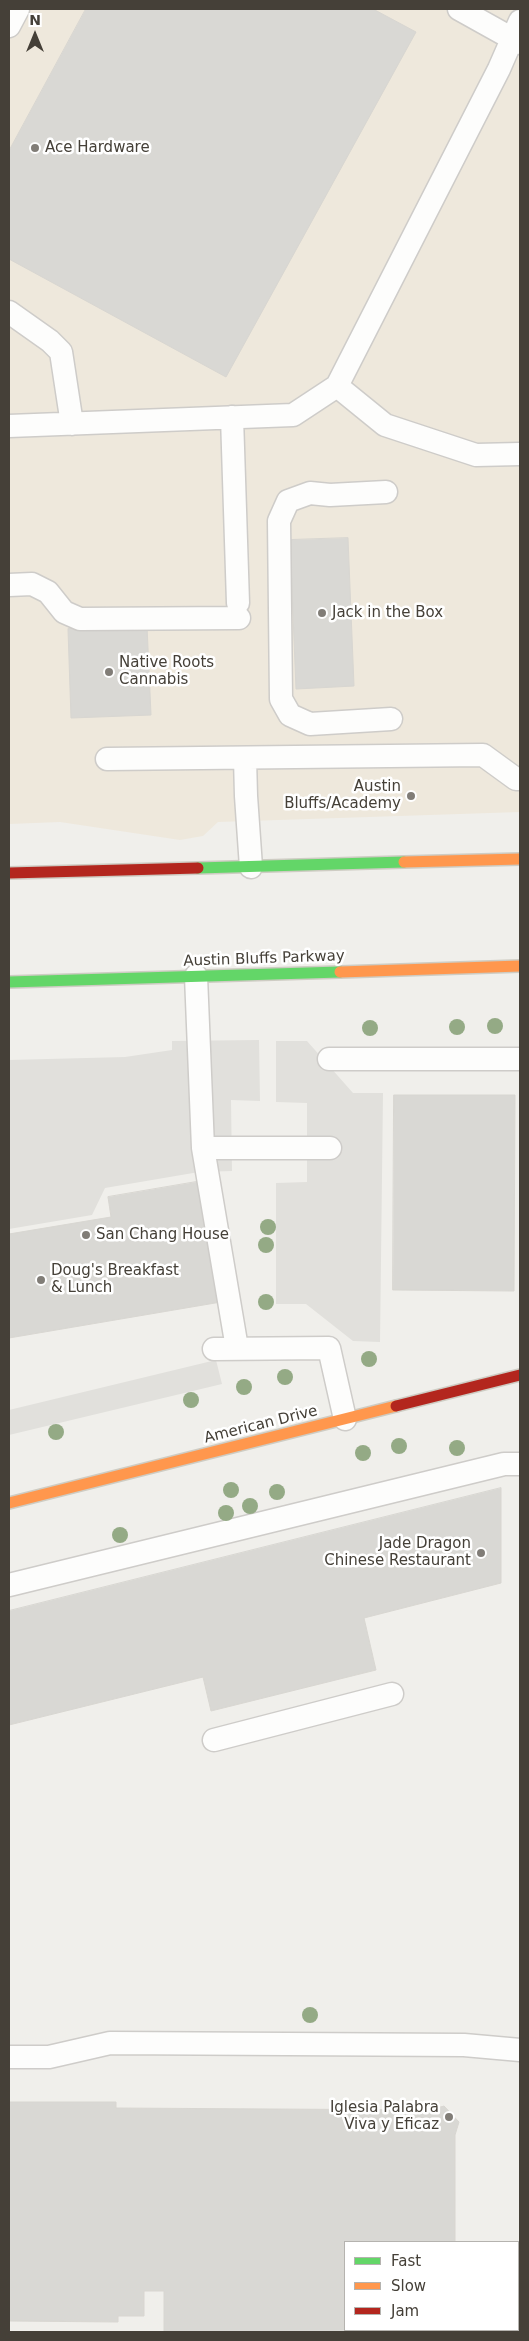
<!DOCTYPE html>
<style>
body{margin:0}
#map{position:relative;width:529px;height:2341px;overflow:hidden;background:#f0efeb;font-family:"DejaVu Sans",sans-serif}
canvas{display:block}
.frame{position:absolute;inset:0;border:10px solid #454038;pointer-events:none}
.legend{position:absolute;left:344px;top:2241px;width:175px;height:90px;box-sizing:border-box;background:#fff;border:1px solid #b5b3af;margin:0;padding:6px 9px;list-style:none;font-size:15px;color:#454038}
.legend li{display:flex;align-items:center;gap:10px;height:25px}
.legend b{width:25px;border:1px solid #b5b3af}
.north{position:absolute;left:10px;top:10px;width:50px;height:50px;-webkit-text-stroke:4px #fff;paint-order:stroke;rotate:0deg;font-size:14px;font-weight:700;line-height:20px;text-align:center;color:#454038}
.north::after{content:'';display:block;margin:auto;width:18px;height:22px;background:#454038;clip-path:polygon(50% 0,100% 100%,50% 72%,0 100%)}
</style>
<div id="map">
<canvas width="529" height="2341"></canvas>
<div class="frame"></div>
<ul class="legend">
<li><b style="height:6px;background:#63d668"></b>Fast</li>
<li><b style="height:6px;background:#ff974d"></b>Slow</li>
<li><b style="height:6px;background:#b3261e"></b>Jam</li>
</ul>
<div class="north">N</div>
</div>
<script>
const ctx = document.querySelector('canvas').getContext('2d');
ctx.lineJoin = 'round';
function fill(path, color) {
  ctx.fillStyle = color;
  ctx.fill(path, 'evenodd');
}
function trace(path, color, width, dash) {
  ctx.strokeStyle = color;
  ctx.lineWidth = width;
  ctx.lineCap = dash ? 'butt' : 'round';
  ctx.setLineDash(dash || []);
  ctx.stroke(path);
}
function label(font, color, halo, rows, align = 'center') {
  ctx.font = font + ' "DejaVu Sans",sans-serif';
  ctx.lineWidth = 5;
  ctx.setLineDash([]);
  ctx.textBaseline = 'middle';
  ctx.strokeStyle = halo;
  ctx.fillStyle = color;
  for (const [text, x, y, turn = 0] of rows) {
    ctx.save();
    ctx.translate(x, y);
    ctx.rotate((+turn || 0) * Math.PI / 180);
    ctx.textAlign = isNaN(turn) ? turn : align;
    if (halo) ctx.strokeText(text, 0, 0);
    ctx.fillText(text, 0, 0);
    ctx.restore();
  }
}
fill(new Path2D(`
 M 9,9 L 520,9 L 520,812 L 218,822 L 203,836 L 180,840 L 60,822 L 9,824 Z`), '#eee8dc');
fill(new Path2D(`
 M 259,1040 L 260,1101 L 231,1100 L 232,1171 L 199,1172 L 105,1188 L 92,1215 L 9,1229 L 9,1060 L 125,1057 L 172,1050 L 172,1041 Z
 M 276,1041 L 307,1041 L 353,1093 L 383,1093 L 380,1342 L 353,1341 L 306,1304 L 276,1304 L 276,1183 L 307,1182 L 307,1103 L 276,1102 Z
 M 216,1360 L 222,1384 L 9,1435 L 9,1410 Z`), '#e1e0dc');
const building = new Path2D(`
 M 86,9 L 373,9 L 416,32 L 226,377 L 9,259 L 9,151 Z
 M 348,538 L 354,686 L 296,689 L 290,540 Z
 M 147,626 L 151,715 L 71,718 L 68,629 Z
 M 394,1095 L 515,1095 L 514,1291 L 393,1290 Z
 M 202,1181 L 221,1302 L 9,1338 L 9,1234 L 111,1217 L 108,1197 Z
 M 501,1488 L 501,1583 L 364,1618 L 376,1670 L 211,1711 L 203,1677 L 9,1725 L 9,1611 Z
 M 9,2102 L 116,2102 L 116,2108 L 430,2110 L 444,2106 L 459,2122 L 455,2135 L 455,2242 L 345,2242 L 345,2330 L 454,2330 L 454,2332 L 164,2332 L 164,2291 L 144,2291 L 144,2316 L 118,2316 L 118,2322 L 9,2321 Z`);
fill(building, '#d9d8d4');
trace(building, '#d8d6d1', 1);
const lane = new Path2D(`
 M 459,9 L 520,43
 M 9,26 L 18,9
 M 9,312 L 50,341 L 61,352 L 72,424
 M 337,386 L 385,425 L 476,455 L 520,454
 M 232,417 L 238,603
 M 9,426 L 293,415 L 337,386 L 499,69 L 520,21
 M 386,492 L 330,495 L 310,493 L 288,501 L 279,521 L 281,699 L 290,715 L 310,724 L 391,719
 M 9,585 L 32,584 L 48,592 L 64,612 L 80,619 L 239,618
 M 245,758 L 246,796 L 251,867
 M 107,759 L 483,755 L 516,779 L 520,779
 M 196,976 L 203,1148 L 330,1148
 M 329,1059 L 520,1059
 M 203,1148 L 237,1348
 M 214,1349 L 329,1348 L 345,1419
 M 9,1585 L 504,1464 L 520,1464
 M 214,1740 L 392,1694
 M 9,2057 L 49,2057 L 110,2043 L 464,2045 L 520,2050`);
const fast = new Path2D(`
 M 198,868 L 404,862
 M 9,982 L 340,972`);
const slow = new Path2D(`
 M 404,862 L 520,859
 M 340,972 L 520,966
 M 9,1503 L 396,1406`);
const jam = new Path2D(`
 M 9,873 L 198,868
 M 396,1406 L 520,1375`);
trace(lane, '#ceccc9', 25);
trace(fast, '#ceccc3', 14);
trace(slow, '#ceccc3', 14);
trace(jam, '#ceccc3', 14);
trace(lane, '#fdfdfc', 22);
trace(fast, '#63d668', 11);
trace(slow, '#ff974d', 11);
trace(jam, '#b3261e', 11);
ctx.fillStyle = '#94aa85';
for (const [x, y] of [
 [495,1026],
 [457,1027],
 [370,1028],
 [268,1227],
 [266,1245],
 [266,1302],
 [369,1359],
 [285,1377],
 [244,1387],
 [191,1400],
 [56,1432],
 [399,1446],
 [457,1448],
 [363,1453],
 [231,1490],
 [277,1492],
 [250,1506],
 [226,1513],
 [120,1535],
 [310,2015]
]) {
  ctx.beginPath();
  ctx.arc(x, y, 8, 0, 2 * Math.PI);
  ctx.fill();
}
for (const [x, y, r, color] of [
 [35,148,5,"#817d77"],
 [322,613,5,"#817d77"],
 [109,672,5,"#817d77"],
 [411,796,5,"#817d77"],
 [86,1235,5,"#817d77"],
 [41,1280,5,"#817d77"],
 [481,1553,5,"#817d77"],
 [449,2117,5,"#817d77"]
]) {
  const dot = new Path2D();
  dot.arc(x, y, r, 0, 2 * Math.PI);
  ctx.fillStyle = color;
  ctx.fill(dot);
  trace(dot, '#fff', 2);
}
label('15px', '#454038', '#fff', [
 ["Ace Hardware",45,148],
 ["Jack in the Box",332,613],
 ["Native Roots",119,663],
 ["Cannabis",119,680],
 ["Austin",401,787,"right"],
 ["Bluffs/Academy",401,804,"right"],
 ["San Chang House",96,1235],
 ["Doug's Breakfast",51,1271],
 ["& Lunch",51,1288],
 ["Jade Dragon",471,1544,"right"],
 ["Chinese Restaurant",471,1561,"right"],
 ["Iglesia Palabra",439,2108,"right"],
 ["Viva y Eficaz",439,2125,"right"]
], 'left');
label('15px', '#454038', '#fff', [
 ["Austin Bluffs Parkway",264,959,-2],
 ["American Drive",261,1425,-14]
]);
</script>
